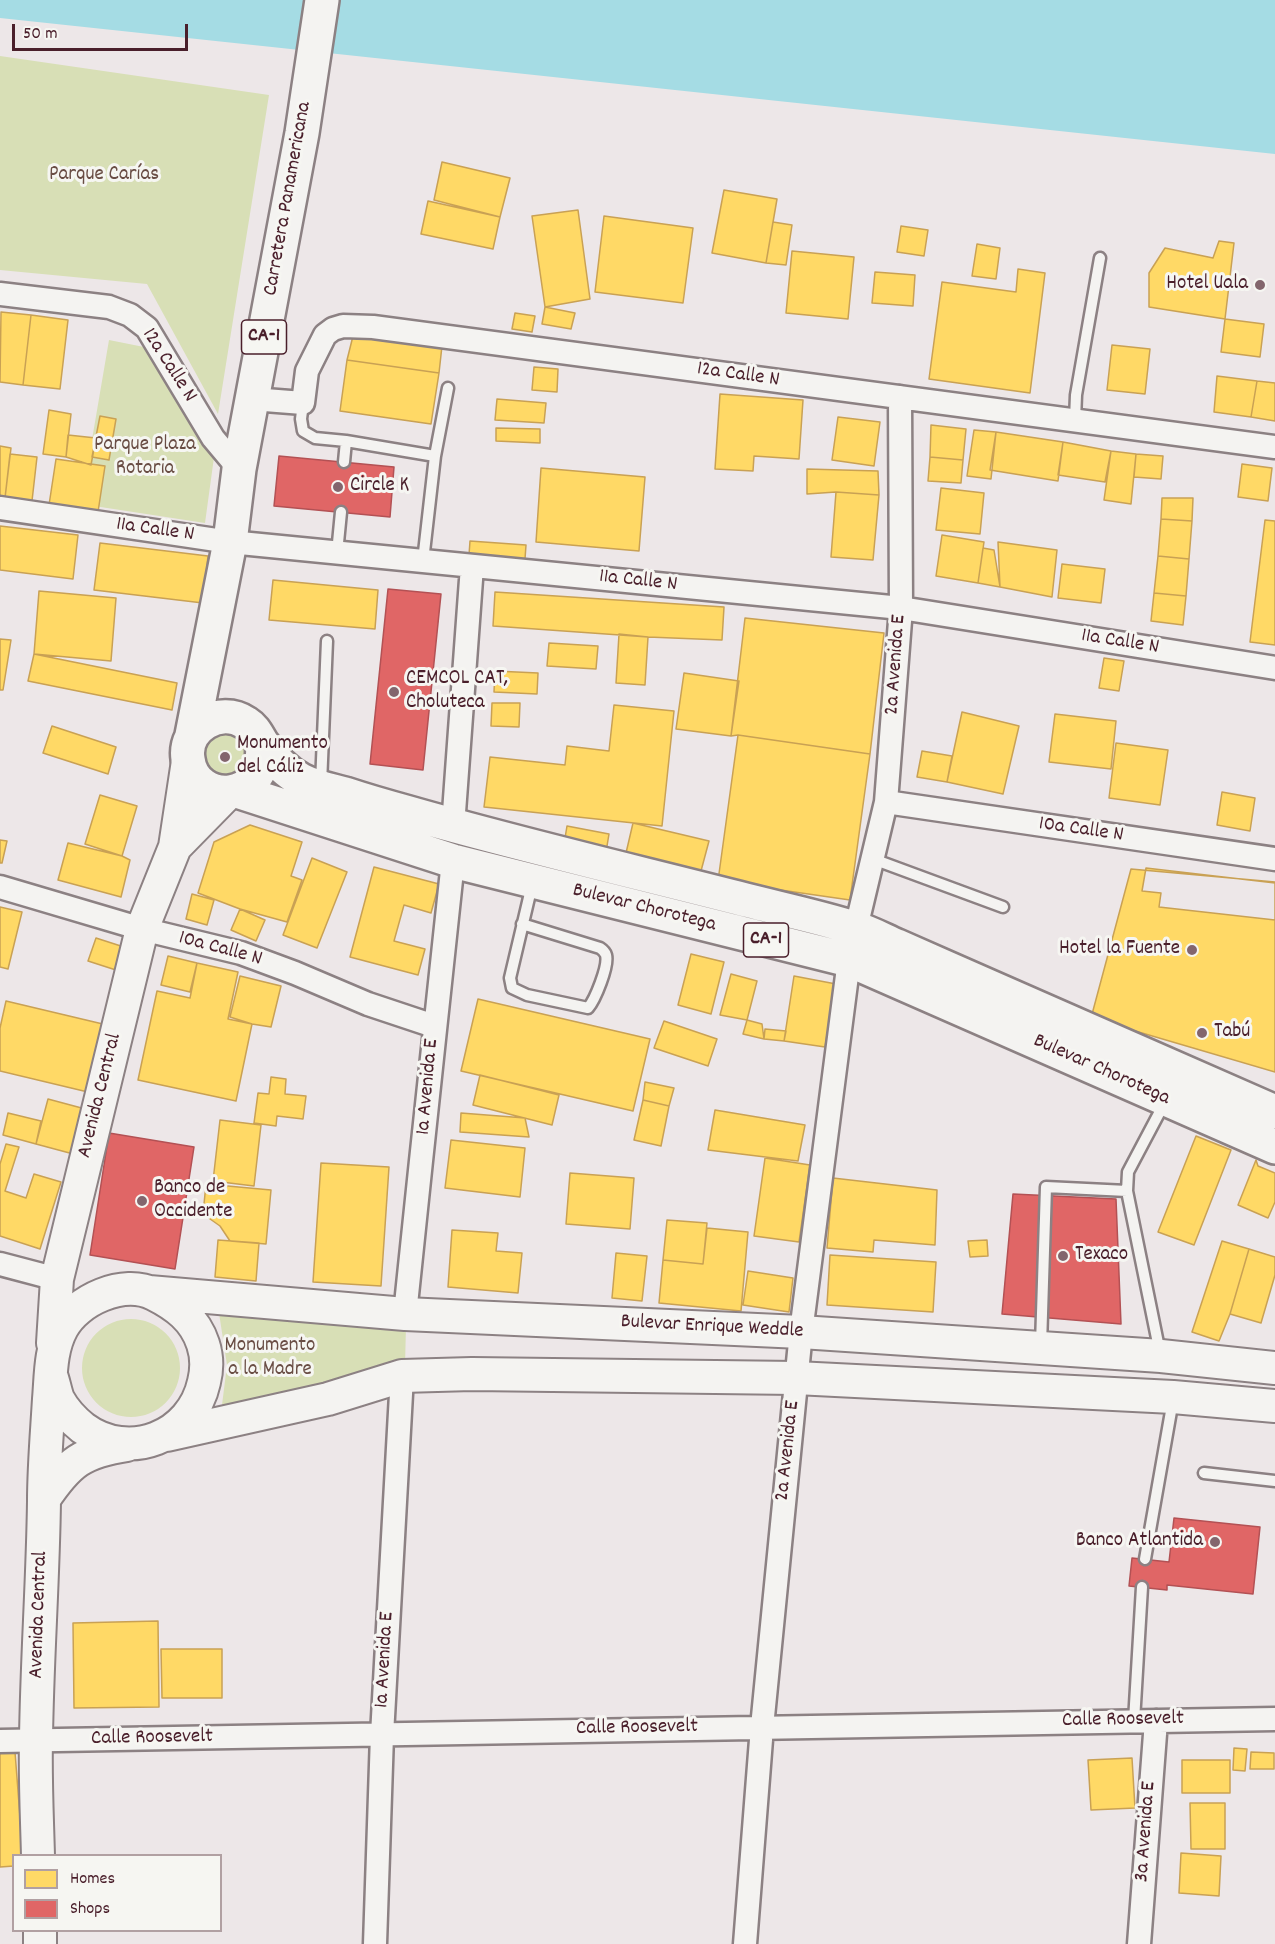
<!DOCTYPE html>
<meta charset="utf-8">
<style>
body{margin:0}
#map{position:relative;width:1275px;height:1944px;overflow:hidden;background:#ede7e8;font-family:Dekko,sans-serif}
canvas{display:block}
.legend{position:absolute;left:12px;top:1854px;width:210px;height:78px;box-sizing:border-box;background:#f6f6f2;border:2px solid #b1a0a2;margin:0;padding:8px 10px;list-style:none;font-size:18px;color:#4a1f2b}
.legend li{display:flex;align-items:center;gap:12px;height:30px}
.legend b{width:30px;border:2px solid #b1a0a2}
.scale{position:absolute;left:12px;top:24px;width:176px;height:27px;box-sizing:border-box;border:3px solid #4a1f2b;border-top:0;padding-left:8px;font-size:18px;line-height:21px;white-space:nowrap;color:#4a1f2b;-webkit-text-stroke:4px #f6f6f2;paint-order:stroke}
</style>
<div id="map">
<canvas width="1275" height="1944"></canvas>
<ul class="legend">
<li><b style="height:16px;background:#ffd966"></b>Homes</li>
<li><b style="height:16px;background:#e06666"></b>Shops</li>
</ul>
<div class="scale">50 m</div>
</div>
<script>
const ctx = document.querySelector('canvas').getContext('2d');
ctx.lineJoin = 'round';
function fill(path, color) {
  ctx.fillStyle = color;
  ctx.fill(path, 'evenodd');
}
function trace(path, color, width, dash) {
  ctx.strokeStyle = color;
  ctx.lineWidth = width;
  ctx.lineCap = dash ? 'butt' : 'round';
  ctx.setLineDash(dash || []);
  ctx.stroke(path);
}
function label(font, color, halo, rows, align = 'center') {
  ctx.font = font + ' Dekko,sans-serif';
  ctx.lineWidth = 6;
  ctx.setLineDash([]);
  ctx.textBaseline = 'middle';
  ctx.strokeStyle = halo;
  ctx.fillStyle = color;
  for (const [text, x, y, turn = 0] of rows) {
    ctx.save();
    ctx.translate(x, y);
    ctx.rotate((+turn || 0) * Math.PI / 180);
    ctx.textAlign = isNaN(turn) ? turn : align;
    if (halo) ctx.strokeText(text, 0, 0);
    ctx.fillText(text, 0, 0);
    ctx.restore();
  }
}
fill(new Path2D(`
 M 0,56 L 269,95 L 218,414 L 147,284 L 0,270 Z
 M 109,340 L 144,347 L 204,447 L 215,450 L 205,523 L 81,504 Z
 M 239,730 L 254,764 L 216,784 L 198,745 L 203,737 Z
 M 219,1313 L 406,1326 L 405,1366 L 221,1413 L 227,1365 Z
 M82 1368a49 49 0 1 1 98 0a49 49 0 1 1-98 0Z`), '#d8dfb6');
fill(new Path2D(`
 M 0,0 L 1275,0 L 1275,154 L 0,18 Z`), '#a5dce4');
const homes = new Path2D(`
 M 442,162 L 510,178 L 500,217 L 434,200 Z
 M 724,190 L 777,199 L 766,263 L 712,253 Z
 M 428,201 L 500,217 L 493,249 L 421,234 Z
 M 578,210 L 590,299 L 545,307 L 532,216 Z
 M 604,216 L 693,228 L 683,303 L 595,292 Z
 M 773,222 L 792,225 L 786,265 L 766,263 Z
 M 901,226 L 928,230 L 924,256 L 897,252 Z
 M 1219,241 L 1234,243 L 1225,319 L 1149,307 L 1149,273 L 1165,248 L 1213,258 Z
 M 977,244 L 1000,248 L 996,279 L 972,276 Z
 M 792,251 L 854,257 L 848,319 L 786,313 Z
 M 1018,269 L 1045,273 L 1030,393 L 929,379 L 942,282 L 1016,292 Z
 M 875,272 L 915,275 L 913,306 L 872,303 Z
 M 545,307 L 575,313 L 571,329 L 542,324 Z
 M 1,312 L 31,315 L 23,385 L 0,382 Z
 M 515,313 L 535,316 L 532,332 L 512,329 Z
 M 31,315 L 68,320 L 60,389 L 23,385 Z
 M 1225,319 L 1264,324 L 1260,357 L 1221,352 Z
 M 353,336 L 442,346 L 439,373 L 347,360 Z
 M 1112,345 L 1150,349 L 1145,394 L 1107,390 Z
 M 347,360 L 439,373 L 431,424 L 340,411 Z
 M 534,367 L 558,369 L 557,392 L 532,390 Z
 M 1217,376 L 1257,381 L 1251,417 L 1214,412 Z
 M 1257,381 L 1275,383 L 1275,421 L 1251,417 Z
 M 720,394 L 803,400 L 799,459 L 754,456 L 753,471 L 715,469 Z
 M 497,399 L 546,403 L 544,423 L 495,420 Z
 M 49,410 L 71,414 L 66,457 L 43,454 Z
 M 100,416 L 116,419 L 109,460 L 92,457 Z
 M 838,417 L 880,422 L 874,466 L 832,460 Z
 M 931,425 L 966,429 L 963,460 L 930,457 Z
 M 496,428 L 540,429 L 540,443 L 496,441 Z
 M 974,430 L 996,432 L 991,479 L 967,476 Z
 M 996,432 L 1063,442 L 1058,481 L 990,470 Z
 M 68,435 L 96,438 L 91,465 L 66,457 Z
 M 1063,442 L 1111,451 L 1105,482 L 1058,475 Z
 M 0,446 L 11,448 L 5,498 L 0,497 Z
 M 1111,451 L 1136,454 L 1131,504 L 1104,500 Z
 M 10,454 L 37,457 L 32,501 L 5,498 Z
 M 1136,454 L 1163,456 L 1161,479 L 1134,477 Z
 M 930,457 L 963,460 L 961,483 L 928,481 Z
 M 56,459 L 105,466 L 98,512 L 49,505 Z
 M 1242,464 L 1272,468 L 1268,501 L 1238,497 Z
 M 541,468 L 645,477 L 639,551 L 536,542 Z
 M 807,469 L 878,471 L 879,495 L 836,492 L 807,494 Z
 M 941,488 L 984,493 L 980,534 L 936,530 Z
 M 836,492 L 879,495 L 873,560 L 831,557 Z
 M 1162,498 L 1193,498 L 1192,521 L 1161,519 Z
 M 1161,519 L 1192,521 L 1189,559 L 1158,556 Z
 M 1265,520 L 1275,521 L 1275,645 L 1250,642 Z
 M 0,526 L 78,535 L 73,579 L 0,570 Z
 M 942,535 L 984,542 L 978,583 L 936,576 Z
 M 470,541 L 526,545 L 525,559 L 469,555 Z
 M 998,542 L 1057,550 L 1052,597 L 1000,587 Z
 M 100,543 L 208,556 L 203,603 L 94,590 Z
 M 983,548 L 994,550 L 1000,587 L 978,583 Z
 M 1158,556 L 1189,559 L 1186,596 L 1154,593 Z
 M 1062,564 L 1105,569 L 1101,603 L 1058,598 Z
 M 273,580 L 378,590 L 375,629 L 269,620 Z
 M 39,591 L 116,598 L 111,661 L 34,654 Z
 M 495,592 L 724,607 L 722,640 L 648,637 L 493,626 Z
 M 1154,593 L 1186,596 L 1183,625 L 1151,621 Z
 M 745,618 L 884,633 L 870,754 L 738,735 L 731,736 Z
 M 619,634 L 648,637 L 645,685 L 616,683 Z
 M 0,639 L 11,640 L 3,690 L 0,690 Z
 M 549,643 L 598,646 L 596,669 L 547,666 Z
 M 34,654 L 177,683 L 172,710 L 28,681 Z
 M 1104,658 L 1124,661 L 1119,691 L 1099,688 Z
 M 495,671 L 538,673 L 537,694 L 494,692 Z
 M 684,673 L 739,681 L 731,736 L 676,729 Z
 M 492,703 L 520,703 L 519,727 L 491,726 Z
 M 614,705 L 674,711 L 662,826 L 484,807 L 490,757 L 565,765 L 567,746 L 609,751 Z
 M 962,712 L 1019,726 L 1003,794 L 947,782 Z
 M 1055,714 L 1116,721 L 1111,769 L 1049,762 Z
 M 52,726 L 116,747 L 108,774 L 43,753 Z
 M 738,735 L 870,754 L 850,900 L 718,881 Z
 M 1116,743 L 1168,750 L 1160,805 L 1109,798 Z
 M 922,751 L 952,756 L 947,782 L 917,777 Z
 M 1222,792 L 1255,798 L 1250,831 L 1217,825 Z
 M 100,795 L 137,806 L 122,856 L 85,844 Z
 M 633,823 L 709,841 L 701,871 L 626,853 Z
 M 250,825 L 302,842 L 291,876 L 302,880 L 287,922 L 240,909 L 198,893 L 214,842 Z
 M 567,826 L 609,834 L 606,852 L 564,844 Z
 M 0,840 L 7,841 L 2,863 L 0,863 Z
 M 68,843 L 122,856 L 130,860 L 121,897 L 58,880 Z
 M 312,858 L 347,872 L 317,948 L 283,935 Z
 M 374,867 L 439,884 L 431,913 L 404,905 L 394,941 L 425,949 L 418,975 L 350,957 Z
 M 1146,868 L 1275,883 L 1275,920 L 1159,907 L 1161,893 L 1142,891 Z
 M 1131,869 L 1275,882 L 1275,1072 L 1091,1018 Z
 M 192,894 L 214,900 L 207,925 L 186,919 Z
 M 0,907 L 22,912 L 8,969 L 0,967 Z
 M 240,909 L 265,920 L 256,941 L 231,930 Z
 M 96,938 L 127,948 L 119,971 L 88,961 Z
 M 691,954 L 724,962 L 711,1014 L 678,1005 Z
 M 168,956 L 197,963 L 190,992 L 161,985 Z
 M 197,963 L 238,972 L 228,1019 L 252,1024 L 236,1101 L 138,1080 L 157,991 L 190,998 Z
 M 731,974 L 757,981 L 747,1020 L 720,1015 Z
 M 240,976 L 281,986 L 271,1027 L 252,1024 L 230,1017 Z
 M 794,976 L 836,984 L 825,1047 L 784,1041 Z
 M 478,999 L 650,1039 L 633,1111 L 461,1071 Z
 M 6,1001 L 107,1025 L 92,1093 L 0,1071 L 0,1028 Z
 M 747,1020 L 762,1024 L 764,1039 L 743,1034 Z
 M 664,1021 L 717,1039 L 708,1066 L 654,1048 Z
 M 765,1029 L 786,1031 L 784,1041 L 764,1039 Z
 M 480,1075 L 559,1095 L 552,1125 L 473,1105 Z
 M 271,1077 L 286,1079 L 285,1094 L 306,1096 L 303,1119 L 277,1116 L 276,1126 L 254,1123 L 258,1093 L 269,1094 Z
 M 645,1082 L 674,1088 L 669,1106 L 643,1100 Z
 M 48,1099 L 89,1110 L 77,1155 L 36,1144 Z
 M 643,1100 L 669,1106 L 661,1146 L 634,1140 Z
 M 715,1110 L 805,1125 L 798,1161 L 708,1150 Z
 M 8,1113 L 41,1121 L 36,1144 L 3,1135 Z
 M 461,1113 L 525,1118 L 529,1137 L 460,1132 Z
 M 220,1120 L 261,1125 L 254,1186 L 213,1181 Z
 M 1196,1136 L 1231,1150 L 1194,1245 L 1158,1232 Z
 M 451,1140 L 525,1148 L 520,1197 L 445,1188 Z
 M 6,1144 L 19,1147 L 5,1191 L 26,1198 L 34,1174 L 61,1182 L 40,1249 L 0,1236 L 0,1164 Z
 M 765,1158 L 810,1165 L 799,1242 L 754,1236 Z
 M 1256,1160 L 1258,1166 L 1275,1173 L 1275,1202 L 1268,1218 L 1238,1205 Z
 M 321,1163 L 389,1167 L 381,1286 L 313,1282 Z
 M 570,1173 L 634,1178 L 630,1229 L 566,1224 Z
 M 833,1178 L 937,1190 L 935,1245 L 874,1240 L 873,1252 L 827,1248 Z
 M 206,1184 L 271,1190 L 266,1244 L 230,1241 L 220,1226 L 203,1214 Z
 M 667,1220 L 707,1223 L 703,1264 L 663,1260 Z
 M 707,1228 L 748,1232 L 741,1311 L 659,1303 L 663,1260 L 703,1264 Z
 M 452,1230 L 498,1233 L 496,1251 L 522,1253 L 518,1293 L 448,1287 Z
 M 218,1240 L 259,1243 L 256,1281 L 215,1277 Z
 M 987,1240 L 988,1256 L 970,1257 L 968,1241 Z
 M 1222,1241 L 1249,1249 L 1230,1314 L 1219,1341 L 1192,1332 Z
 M 1249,1249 L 1275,1257 L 1275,1275 L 1261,1323 L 1230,1314 Z
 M 616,1253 L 647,1256 L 642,1301 L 612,1298 Z
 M 830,1255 L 936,1262 L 933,1312 L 827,1305 Z
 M 748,1271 L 793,1278 L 789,1312 L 743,1305 Z
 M 158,1621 L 159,1707 L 74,1708 L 73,1623 Z
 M 161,1649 L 222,1649 L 222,1698 L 162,1698 Z
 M 1234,1748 L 1247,1749 L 1245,1771 L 1233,1770 Z
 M 15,1752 L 23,1856 L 14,1856 L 14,1866 L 0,1867 L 0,1753 Z
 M 1251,1752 L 1274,1753 L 1274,1769 L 1250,1769 Z
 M 1132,1758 L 1135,1808 L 1091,1810 L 1088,1760 Z
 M 1182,1760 L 1230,1760 L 1230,1793 L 1182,1793 Z
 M 1190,1803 L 1225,1803 L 1225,1849 L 1191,1849 Z
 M 1181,1853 L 1221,1856 L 1219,1896 L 1179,1893 Z`);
fill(homes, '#ffd966');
trace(homes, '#c9a154', 1.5);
const shops = new Path2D(`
 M 279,456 L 394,467 L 390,517 L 274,506 Z
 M 388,589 L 441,594 L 423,770 L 370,764 Z
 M 109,1133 L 194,1147 L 175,1269 L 90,1255 Z
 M 1013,1194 L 1116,1199 L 1121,1324 L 1002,1314 Z
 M 1174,1518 L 1260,1527 L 1253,1594 L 1167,1585 L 1167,1590 L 1129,1586 L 1132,1558 L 1169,1562 Z`);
fill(shops, '#e06666');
trace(shops, '#b35154', 1.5);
const lane = new Path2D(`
 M 303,403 L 301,419 L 303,431 L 315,438 L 346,441 L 344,462
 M 1075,420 L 1076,395 L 1100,258
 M 346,441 L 435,456
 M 337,553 L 341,512
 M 423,561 L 435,456 L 448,388
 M 321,784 L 327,641
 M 873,859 L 1003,907
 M 522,924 L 600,948 C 603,950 605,952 606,955 C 609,966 595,1000 588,1008 L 527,995 L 512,988 L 510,978 L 532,885
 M 1041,1345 L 1046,1187 L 1127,1191
 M 1160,1353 L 1127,1191 L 1128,1172 L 1165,1102
 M 1204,1473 L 1275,1481
 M 1145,1559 L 1173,1400
 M 1134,1721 L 1142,1587`);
const street = new Path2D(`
 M 0,294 L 109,307 L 130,315 L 147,328 L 213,438 L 239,469
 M 252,399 L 303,403 L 307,371 L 325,335 L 333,329 L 343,326 L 373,327 L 1275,447
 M 0,508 L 230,542 L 901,608 L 1275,668
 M 886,802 L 1275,859
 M 453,826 L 472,566
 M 0,887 L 142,929 L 241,953 L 295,973 L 368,1004 L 434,1026
 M 856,928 L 886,802 L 901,608 L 900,397
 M 0,1264 L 57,1279
 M 405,1314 C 421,1163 436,1012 453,861
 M 0,1741 L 1275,1719
 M 375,1944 L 382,1735 L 402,1376
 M 745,1944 L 762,1727 L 801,1332 L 849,960
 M 1139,1944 L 1156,1721`);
const secondary = new Path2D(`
 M 175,847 L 228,793
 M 149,1292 L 405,1314 L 801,1332 L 1161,1356 L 1275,1368
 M 53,1343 L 57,1279 L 142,929 L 175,847 L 188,761
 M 167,1435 L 328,1399 L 402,1376 L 472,1374 L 796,1378 L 1173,1397 L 1275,1406
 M 44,1499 C 69,1462 82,1452 127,1445
 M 38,1856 C 37,1817 35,1778 36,1739 C 37,1660 43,1580 44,1501 C 44,1467 47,1433 49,1399 C 51,1376 50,1350 62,1328 C 77,1300 123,1279 154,1294 C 176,1305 195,1319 203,1344 C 207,1356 207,1370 204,1382 C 192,1437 129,1462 83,1428 C 73,1420 64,1410 58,1399 C 55,1391 54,1383 51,1375
 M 40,1930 L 40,1944`);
const highway = new Path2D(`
 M 192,735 L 230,542 L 239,469 L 302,133 L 322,0
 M 262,743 C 270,804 194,807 188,759 C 183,728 220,705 246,723 C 254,728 257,735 262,743 C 272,757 286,772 301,780 C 314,787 330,790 345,794 C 366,801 387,807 409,813 C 517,844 628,870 738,898 C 776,908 816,916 854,928 C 869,932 883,940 897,946 C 927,959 958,973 988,986 C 1084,1028 1179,1070 1275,1112
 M 237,791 L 453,861 L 849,960 L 1275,1147`);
trace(lane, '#8c8183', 15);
trace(street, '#8c8183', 27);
trace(secondary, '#8c8183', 36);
trace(highway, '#8c8183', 38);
trace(lane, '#f4f3f1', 10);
trace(street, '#f4f3f1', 22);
trace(secondary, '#f4f3f1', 32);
trace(highway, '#f4f3f1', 33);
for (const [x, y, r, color] of [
 [1260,285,6,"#83656d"],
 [338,487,6,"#83656d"],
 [394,692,6,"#83656d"],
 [225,757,6,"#83656d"],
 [1192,950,6,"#83656d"],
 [1202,1033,6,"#83656d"],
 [142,1201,6,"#83656d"],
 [1063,1256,6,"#83656d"],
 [1215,1542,6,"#83656d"]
]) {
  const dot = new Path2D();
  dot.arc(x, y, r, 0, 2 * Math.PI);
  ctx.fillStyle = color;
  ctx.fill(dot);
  trace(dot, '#f6f6f2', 2);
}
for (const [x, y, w] of [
 [264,337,45],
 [766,940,45]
]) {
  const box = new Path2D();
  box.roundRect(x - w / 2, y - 17, w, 34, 4.5);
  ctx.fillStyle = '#f6f6f2';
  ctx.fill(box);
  trace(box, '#4a1f2b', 1.5);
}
label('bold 20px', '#4a1f2b', null, [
 ["CA-1",264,337],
 ["CA-1",766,940]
]);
label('21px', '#694d44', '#f6f6f2', [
 ["Parque Carías",104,176],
 ["Parque Plaza",145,446],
 ["Rotaria",145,470],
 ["Monumento",270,1347],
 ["a la Madre",270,1371]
]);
label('21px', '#4a1f2b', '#f6f6f2', [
 ["Carretera Panamericana",289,199,-80],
 ["12a Calle N",168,366,57],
 ["12a Calle N",738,376,8],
 ["11a Calle N",155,531,8],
 ["11a Calle N",638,582,6],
 ["11a Calle N",1120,643,9],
 ["2a Avenida E",897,665,-86],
 ["10a Calle N",1081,831,8],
 ["Bulevar Chorotega",644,909,14],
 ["10a Calle N",220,950,15],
 ["Bulevar Chorotega",1101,1071,24],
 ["1a Avenida E",429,1087,-85],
 ["Avenida Central",101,1096,-76],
 ["Bulevar Enrique Weddle",712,1328,3],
 ["2a Avenida E",789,1451,-84],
 ["Avenida Central",40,1615,-88],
 ["1a Avenida E",386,1660,-87],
 ["Calle Roosevelt",1123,1721,-1],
 ["Calle Roosevelt",637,1729,-1],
 ["Calle Roosevelt",152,1739,-1],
 ["3a Avenida E",1147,1832,-86]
]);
label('21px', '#4a1f2b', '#f6f6f2', [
 ["Hotel Uala",1248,285,"right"],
 ["Circle K",350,487],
 ["CEMCOL CAT,",406,680],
 ["Choluteca",406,704],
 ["Monumento",237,745],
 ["del Cáliz",237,769],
 ["Hotel la Fuente",1180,950,"right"],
 ["Tabú",1214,1033],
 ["Banco de",154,1189],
 ["Occidente",154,1213],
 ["Texaco",1075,1256],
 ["Banco Atlantida",1203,1542,"right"]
], 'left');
</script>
